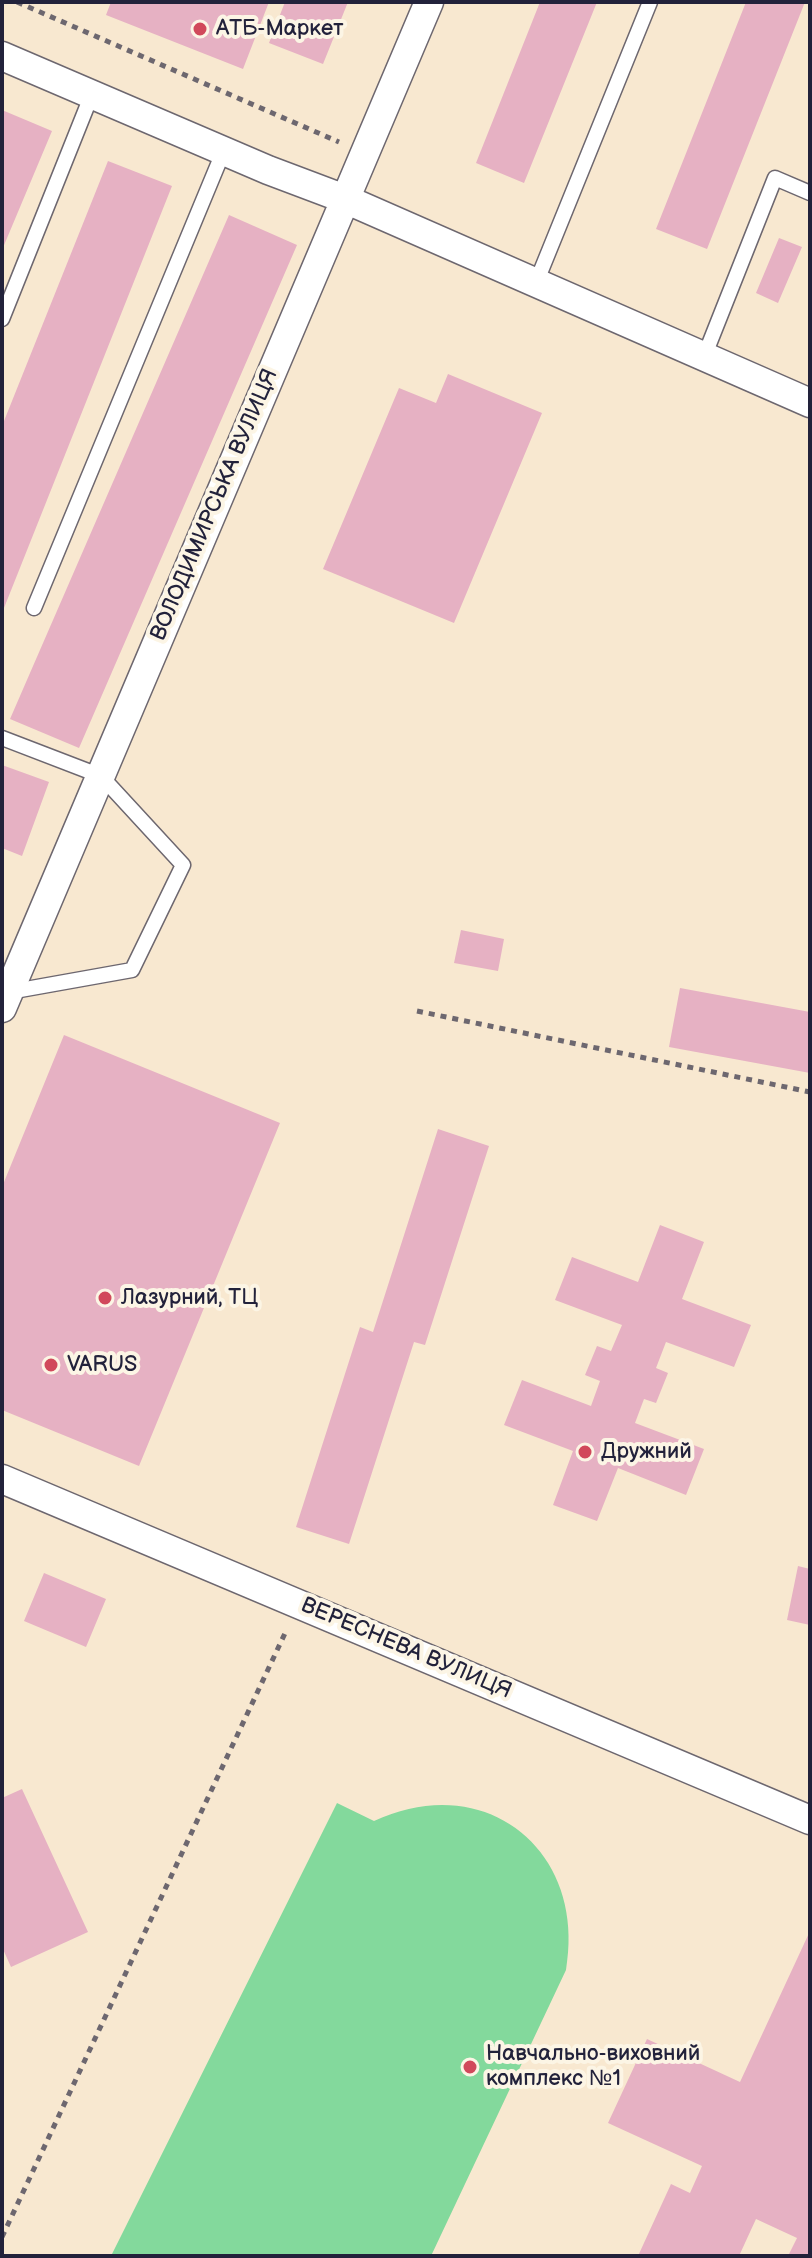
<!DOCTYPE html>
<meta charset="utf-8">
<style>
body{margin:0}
#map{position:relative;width:812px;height:2258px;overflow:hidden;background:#f8e8d0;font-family:"Balsamiq Sans",sans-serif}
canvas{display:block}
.frame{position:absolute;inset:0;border:4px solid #22223b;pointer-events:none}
</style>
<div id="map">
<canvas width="812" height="2258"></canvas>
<div class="frame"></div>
</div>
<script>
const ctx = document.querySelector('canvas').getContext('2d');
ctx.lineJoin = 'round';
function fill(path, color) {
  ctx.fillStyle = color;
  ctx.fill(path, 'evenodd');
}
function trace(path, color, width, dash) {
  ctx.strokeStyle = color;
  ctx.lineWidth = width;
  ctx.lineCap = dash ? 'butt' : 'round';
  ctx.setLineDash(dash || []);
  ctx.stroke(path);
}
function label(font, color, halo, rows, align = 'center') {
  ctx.font = font + ' "Balsamiq Sans",sans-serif';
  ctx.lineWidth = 8;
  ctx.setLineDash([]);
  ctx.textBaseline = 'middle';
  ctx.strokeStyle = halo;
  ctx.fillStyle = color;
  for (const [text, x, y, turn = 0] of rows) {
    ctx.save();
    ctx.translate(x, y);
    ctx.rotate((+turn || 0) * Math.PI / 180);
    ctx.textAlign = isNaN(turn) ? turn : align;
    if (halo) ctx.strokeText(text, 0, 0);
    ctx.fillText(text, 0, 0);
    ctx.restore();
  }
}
fill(new Path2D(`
 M 337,1803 L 374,1821 C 485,1769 587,1850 566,1970 L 431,2256 L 111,2256 Z`), '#83d99c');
fill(new Path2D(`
 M 111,2 L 269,2 L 243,69 L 106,15 Z
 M 285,2 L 348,2 L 323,64 L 269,43 Z
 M 540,2 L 597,2 L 524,183 L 476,163 Z
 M 746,2 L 805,2 L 707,249 L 656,229 Z
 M 2,110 L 52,131 L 2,250 Z
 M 108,161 L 172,186 L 2,613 L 2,426 Z
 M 229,215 L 297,245 L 79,748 L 10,719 Z
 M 779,238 L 802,247 L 778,303 L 756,293 Z
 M 448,374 L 542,413 L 454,623 L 323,569 L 399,388 L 436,403 Z
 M 2,765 L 49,782 L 22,856 L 2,848 Z
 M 461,930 L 504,939 L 498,971 L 454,963 Z
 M 680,988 L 810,1012 L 810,1073 L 669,1047 Z
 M 64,1035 L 280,1123 L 139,1466 L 2,1410 L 2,1187 Z
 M 438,1129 L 489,1146 L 425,1345 L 414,1342 L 349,1544 L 296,1527 L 360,1327 L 373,1332 Z
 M 660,1225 L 704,1242 L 682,1299 L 751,1325 L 734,1367 L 666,1342 L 656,1368 L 668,1373 L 656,1403 L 644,1399 L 635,1423 L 704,1449 L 686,1495 L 618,1468 L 597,1521 L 553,1505 L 573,1451 L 504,1425 L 522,1380 L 591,1406 L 600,1381 L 585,1375 L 597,1346 L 611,1351 L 622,1325 L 555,1300 L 572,1257 L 638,1282 Z
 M 798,1566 L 810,1569 L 810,1625 L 787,1620 Z
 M 44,1573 L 106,1599 L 86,1647 L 24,1621 Z
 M 22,1789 L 88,1932 L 11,1967 L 2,1947 L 2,1798 Z
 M 810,1931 L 810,2256 L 788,2256 L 797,2238 L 756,2219 L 739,2256 L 638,2256 L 671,2184 L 690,2193 L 702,2166 L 608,2123 L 647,2039 L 740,2082 Z`), '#e6b1c3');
const lane = new Path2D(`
 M 536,283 L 650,2
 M 2,319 L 92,94
 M 704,357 L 775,178 L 810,193
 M 34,608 L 224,150
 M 2,738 L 101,776 L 183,865 L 132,970 L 9,992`);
const street = new Path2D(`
 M 2,56 L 268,170 L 345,199 L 810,403
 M 2,1008 L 429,2
 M 2,1479 L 810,1820`);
trace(lane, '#6d676f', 17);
trace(street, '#6d676f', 31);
trace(new Path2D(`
 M 17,2 L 339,142
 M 417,1011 L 810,1092
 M 2,2237 L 287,1629`), '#6d676f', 5, [6, 6]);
trace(lane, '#fff', 14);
trace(street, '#fff', 28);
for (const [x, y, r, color] of [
 [200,29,8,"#d1495b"],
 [105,1298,8,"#d1495b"],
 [51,1365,8,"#d1495b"],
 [585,1452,8,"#d1495b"],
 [470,2067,8,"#d1495b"]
]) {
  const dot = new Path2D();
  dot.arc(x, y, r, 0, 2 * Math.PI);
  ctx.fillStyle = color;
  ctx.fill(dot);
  trace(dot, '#fcf5e5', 3);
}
label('22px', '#22223b', '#fcf5e5', [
 ["АТБ-Маркет",216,29],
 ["Лазурний, ТЦ",121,1298],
 ["VARUS",67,1365],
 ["Дружний",601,1452],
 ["Навчально-виховний",486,2054],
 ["комплекс №1",486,2079]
], 'left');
label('22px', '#22223b', '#fcf5e5', [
 ["ВОЛОДИМИРСЬКА ВУЛИЦЯ",215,505,-67],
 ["ВЕРЕСНЕВА ВУЛИЦЯ",406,1649,23]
]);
</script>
